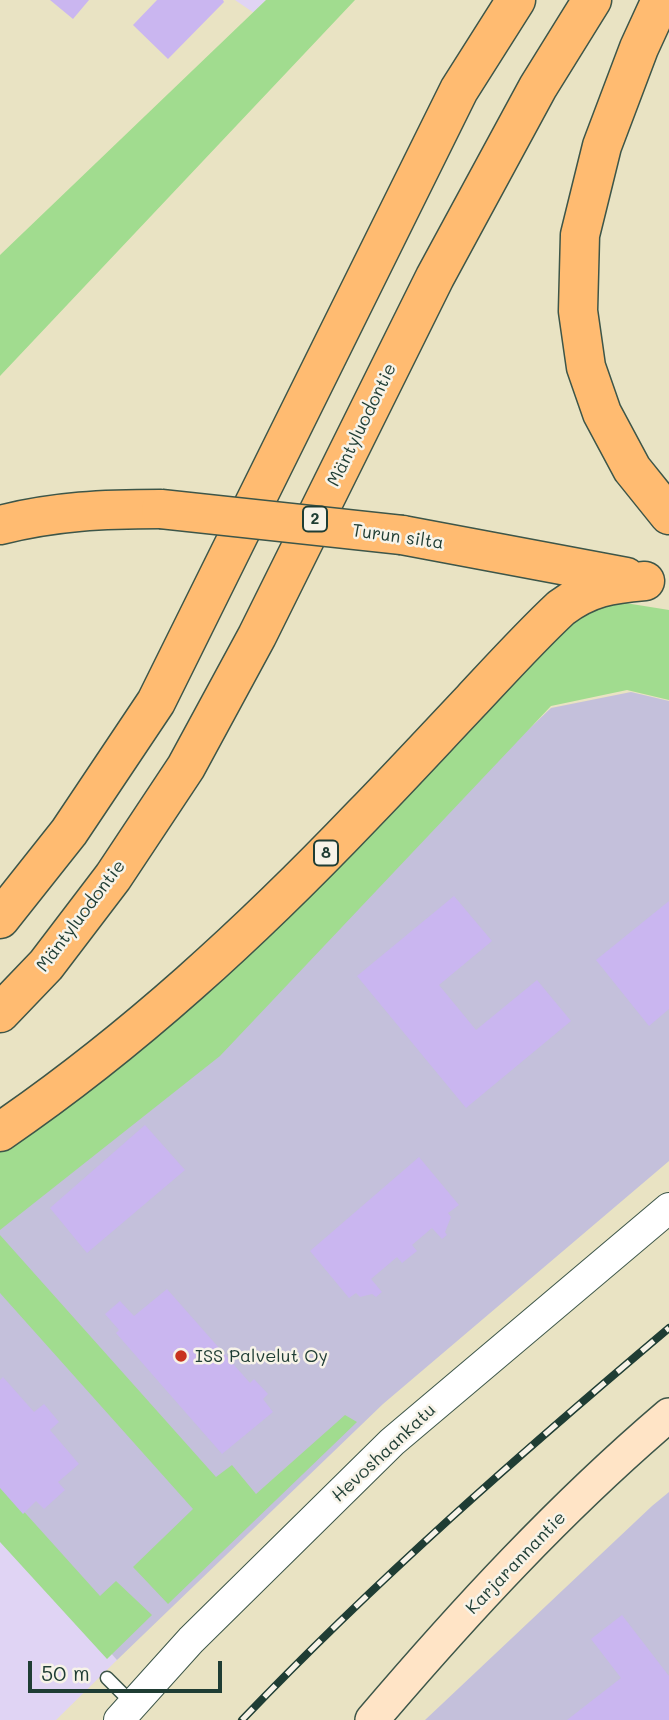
<!DOCTYPE html>
<meta charset="utf-8">
<style>
body{margin:0}
#map{position:relative;width:669px;height:1720px;overflow:hidden;background:#e9e3c3;font-family:Mali,sans-serif}
canvas{display:block}
.scale{position:absolute;left:28px;top:1661px;width:194px;height:32px;box-sizing:border-box;border:4px solid #1f3d34;border-top:0;padding-left:9px;font-size:21px;line-height:24px;white-space:nowrap;color:#1f3d34;-webkit-text-stroke:5px #f7f3e8;paint-order:stroke}
</style>
<div id="map">
<canvas width="669" height="1720"></canvas>
<div class="scale">50 m</div>
</div>
<script>
const ctx = document.querySelector('canvas').getContext('2d');
ctx.lineJoin = 'round';
function fill(path, color) {
  ctx.fillStyle = color;
  ctx.fill(path, 'evenodd');
}
function trace(path, color, width, dash) {
  ctx.strokeStyle = color;
  ctx.lineWidth = width;
  ctx.lineCap = dash ? 'butt' : 'round';
  ctx.setLineDash(dash || []);
  ctx.stroke(path);
}
function label(font, color, halo, rows, align = 'center') {
  ctx.font = font + ' Mali,sans-serif';
  ctx.lineWidth = 5;
  ctx.setLineDash([]);
  ctx.textBaseline = 'middle';
  ctx.strokeStyle = halo;
  ctx.fillStyle = color;
  for (const [text, x, y, turn = 0] of rows) {
    ctx.save();
    ctx.translate(x, y);
    ctx.rotate((+turn || 0) * Math.PI / 180);
    ctx.textAlign = isNaN(turn) ? turn : align;
    if (halo) ctx.strokeText(text, 0, 0);
    ctx.fillText(text, 0, 0);
    ctx.restore();
  }
}
fill(new Path2D(`
 M 235,0 L 266,0 L 254,13 Z
 M 0,1527 L 117,1660 L 56,1720 L 0,1720 Z`), '#e0d4f4');
fill(new Path2D(`
 M 631,692 L 669,701 L 669,1161 L 383,1404 L 117,1660 L 0,1527 L 0,1199 L 495,761 L 551,708 Z
 M 669,1492 L 669,1720 L 425,1720 L 652,1506 Z`), '#c4c0db');
fill(new Path2D(`
 M 266,0 L 355,0 L 0,376 L 0,255 Z
 M 613,601 L 669,610 L 669,700 L 627,690 L 551,706 L 220,1056 L 0,1230 L 0,1151 L 39,1124 L 571,621 Z
 M 0,1235 L 216,1477 L 232,1465 L 256,1494 L 345,1415 L 357,1422 L 168,1604 L 133,1567 L 193,1509 L 0,1293 Z
 M 0,1485 L 100,1596 L 116,1581 L 152,1615 L 107,1659 L 0,1542 Z`), '#a1dc8f');
fill(new Path2D(`
 M 50,0 L 89,0 L 73,19 Z
 M 157,0 L 223,0 L 224,2 L 168,59 L 133,25 Z
 M 454,896 L 492,941 L 439,985 L 476,1030 L 537,980 L 571,1021 L 466,1108 L 357,976 Z
 M 669,901 L 669,1009 L 649,1026 L 596,960 Z
 M 145,1125 L 185,1170 L 87,1253 L 50,1208 Z
 M 419,1157 L 459,1205 L 448,1213 L 451,1217 L 445,1232 L 447,1235 L 442,1239 L 432,1228 L 412,1245 L 417,1251 L 402,1263 L 397,1257 L 371,1279 L 382,1292 L 376,1297 L 372,1294 L 360,1297 L 356,1293 L 349,1298 L 310,1251 Z
 M 167,1289 L 250,1383 L 254,1379 L 268,1394 L 263,1399 L 273,1412 L 222,1454 L 116,1333 L 119,1330 L 105,1314 L 120,1301 L 134,1316 Z
 M 3,1377 L 34,1412 L 44,1404 L 59,1422 L 50,1430 L 79,1464 L 58,1482 L 65,1490 L 44,1509 L 36,1501 L 23,1514 L 0,1488 L 0,1380 Z
 M 622,1615 L 669,1676 L 669,1720 L 567,1720 L 621,1678 L 591,1639 Z`), '#cab6f0');
const service = new Path2D(`
 M 107,1678 L 133,1704`);
const tertiary = new Path2D(`
 M 119,1720 L 191,1640 L 392,1442 L 669,1208`);
const secondary = new Path2D(`
 M 372,1720 C 464,1612 561,1507 669,1415`);
const trunk = new Path2D(`
 M 661,0 L 639,48 L 602,146 L 580,235 L 578,311 L 586,367 L 602,413 L 632,469 L 669,515
 M 0,525 C 56,511 104,509 161,509
 M 402,535 L 626,577
 M 0,919 L 69,832 L 156,702 L 459,90 L 516,0
 M 0,1013 L 46,965 L 113,877 L 186,767 L 257,636 L 435,277 L 538,87 L 592,0
 M 0,1132 C 133,1041 252,931 363,815 C 400,777 436,738 472,700 C 501,669 530,637 561,608 C 589,587 611,584 645,581`);
trace(service, '#3d5649', 15);
trace(tertiary, '#3d5649', 32);
trace(secondary, '#3d5649', 36);
trace(trunk, '#3d5649', 41);
trace(service, '#fff', 12);
trace(tertiary, '#fff', 30);
trace(secondary, '#ffe4c6', 33);
trace(trunk, '#ffbb71', 38);
const rail = new Path2D(`
 M 242,1720 C 376,1580 521,1453 669,1328`);
trace(rail, '#1f3d34', 8);
trace(rail, '#f7f3e8', 5, [16]);
const trunkBridge = new Path2D(`
 M 161,509 L 402,535`);
trace(trunkBridge, '#3d5649', 41, []);
trace(trunkBridge, '#ffbb71', 38);
for (const [x, y, r, color] of [
 [181,1356,7,"#c8321e"]
]) {
  const dot = new Path2D();
  dot.arc(x, y, r, 0, 2 * Math.PI);
  ctx.fillStyle = color;
  ctx.fill(dot);
  trace(dot, '#f7f3e8', 2.5);
}
for (const [x, y, w] of [
 [315,519,24],
 [326,853,24]
]) {
  const box = new Path2D();
  box.roundRect(x - w / 2, y - 12.5, w, 25, 5);
  ctx.fillStyle = '#f7f3e8';
  ctx.fill(box);
  trace(box, '#1f3d34', 2);
}
label('bold 16px', '#1f3d34', null, [
 ["2",315,519],
 ["8",326,853]
]);
label('18px', '#1f3d34', '#f7f3e8', [
 ["Mäntyluodontie",362,425,-64],
 ["Turun silta",398,537,8],
 ["Mäntyluodontie",81,916,-53],
 ["Hevoshaankatu",384,1453,-43],
 ["Karjarannantie",516,1563,-46]
]);
label('18px', '#1f3d34', '#f7f3e8', [
 ["ISS Palvelut Oy",195,1356]
], 'left');
</script>
